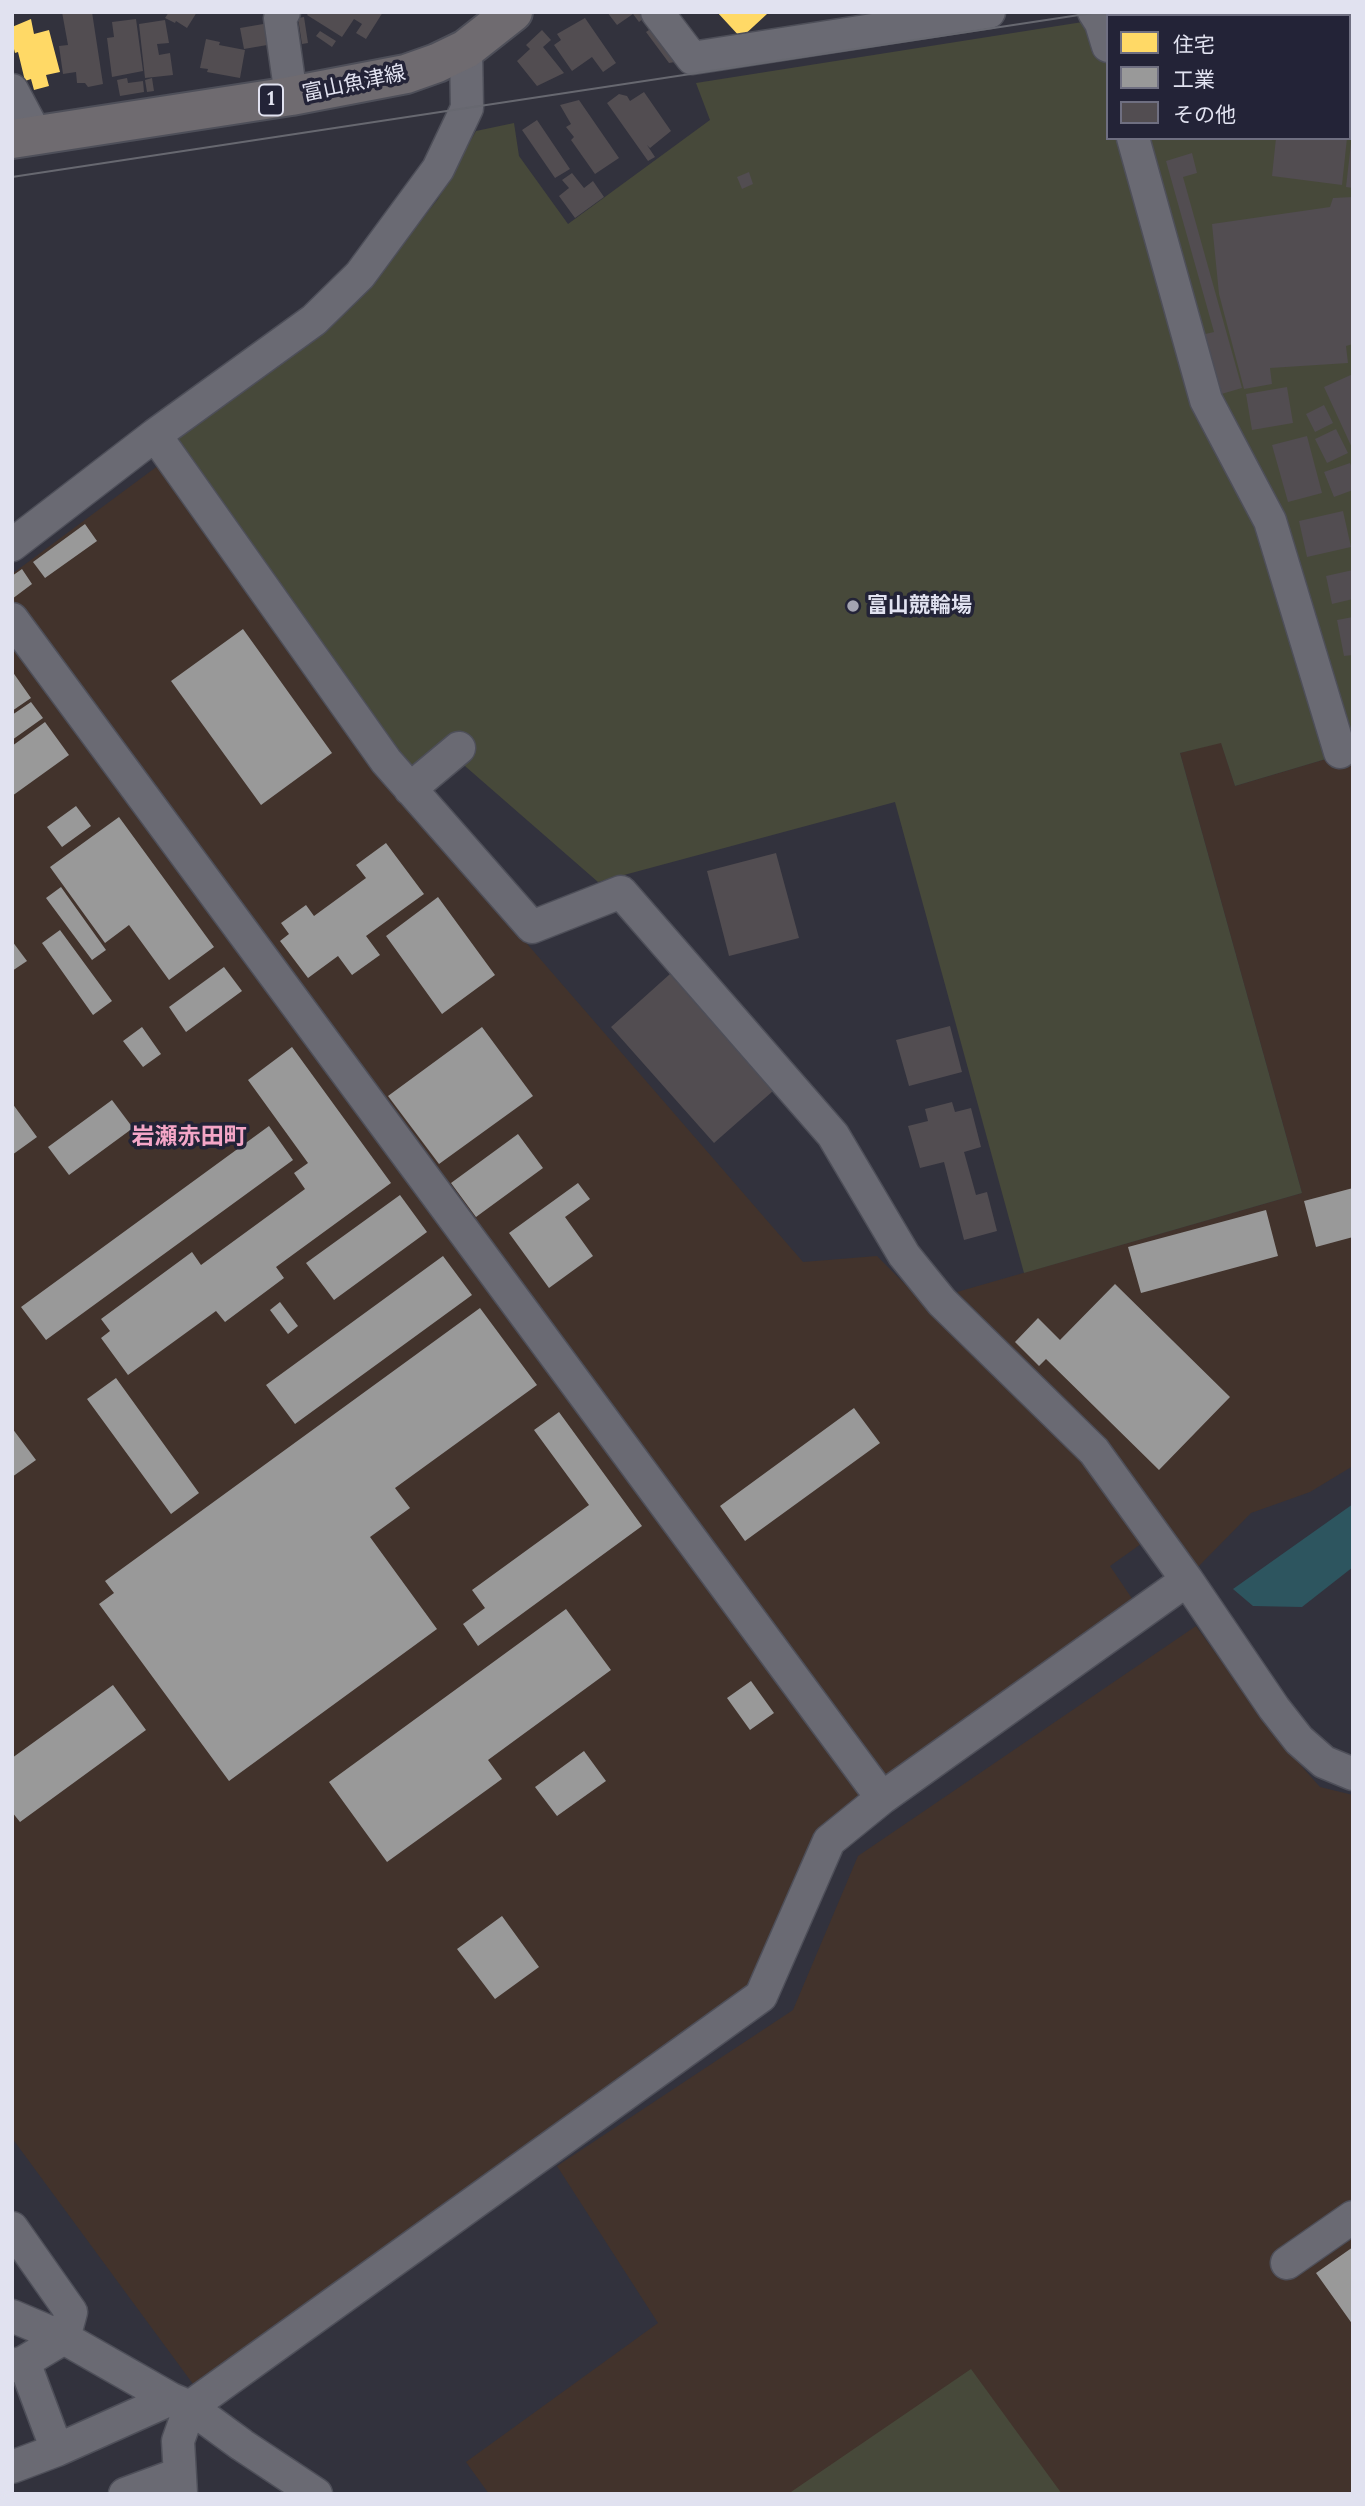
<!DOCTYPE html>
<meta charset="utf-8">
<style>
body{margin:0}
#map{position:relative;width:1365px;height:2506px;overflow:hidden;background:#32323d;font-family:Lora,"Noto Sans JP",serif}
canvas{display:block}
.frame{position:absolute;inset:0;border:14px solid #e1e2f0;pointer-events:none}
.legend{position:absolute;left:1106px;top:14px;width:245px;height:126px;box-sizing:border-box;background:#232337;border:2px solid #6f6f81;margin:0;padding:9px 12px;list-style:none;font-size:21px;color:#e1e2f0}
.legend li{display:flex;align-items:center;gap:14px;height:35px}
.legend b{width:35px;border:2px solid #6f6f81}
</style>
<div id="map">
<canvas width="1365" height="2506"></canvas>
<div class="frame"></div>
<ul class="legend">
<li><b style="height:19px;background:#ffd966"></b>住宅</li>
<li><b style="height:19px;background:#999"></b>工業</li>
<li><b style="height:19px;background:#524d51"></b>その他</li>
</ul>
</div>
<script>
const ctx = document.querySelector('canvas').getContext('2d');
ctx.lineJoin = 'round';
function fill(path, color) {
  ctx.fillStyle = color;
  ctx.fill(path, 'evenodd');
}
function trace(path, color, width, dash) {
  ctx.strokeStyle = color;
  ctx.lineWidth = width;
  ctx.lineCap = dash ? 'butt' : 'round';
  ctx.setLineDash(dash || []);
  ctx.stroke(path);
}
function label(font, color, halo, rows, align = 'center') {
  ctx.font = font + ' Lora,"Noto Sans JP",serif';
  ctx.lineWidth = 7;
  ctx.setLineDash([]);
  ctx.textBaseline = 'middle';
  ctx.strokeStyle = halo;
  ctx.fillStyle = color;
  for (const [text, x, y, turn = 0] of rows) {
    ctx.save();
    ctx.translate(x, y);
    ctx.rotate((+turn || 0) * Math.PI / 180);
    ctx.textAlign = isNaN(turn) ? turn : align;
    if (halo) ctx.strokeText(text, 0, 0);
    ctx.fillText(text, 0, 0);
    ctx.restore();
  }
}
fill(new Path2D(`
 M 163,462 L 404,802 L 803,1262 L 877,1256 L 1087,1467 L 1141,1544 L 1110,1566 L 1135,1603 L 821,1832 L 748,1990 L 193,2384 L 12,2138 L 12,574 Z
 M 1221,742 L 1235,786 L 1353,751 L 1353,1466 L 1310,1492 L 1251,1513 L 1197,1568 L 1112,1448 L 957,1292 L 1302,1193 L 1180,753 Z
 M 1196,1626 L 1280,1742 L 1320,1787 L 1353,1795 L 1353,2494 L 489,2494 L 466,2462 L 658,2323 L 557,2166 L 793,2010 L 858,1856 Z`), '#42332c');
fill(new Path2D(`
 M 1144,12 L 1353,12 L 1353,751 L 1235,786 L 1221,743 L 1180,753 L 1302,1193 L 1024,1273 L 895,802 L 598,882 L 442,746 L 405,772 L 172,440 L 316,336 L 352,307 L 438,199 L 476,131 L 514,123 L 519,156 L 568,224 L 710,120 L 696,83 L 1108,18 L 1108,138 L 1349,138 L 1349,16 L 1121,16 Z
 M 971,2369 L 1062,2494 L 788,2494 Z`), '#47493a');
fill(new Path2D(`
 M 1353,1504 L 1353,1567 L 1302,1607 L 1253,1606 L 1233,1589 Z`), '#2d555f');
fill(new Path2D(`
 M 717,12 L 766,12 L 767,14 L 741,38 Z
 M 31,19 L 34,34 L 49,30 L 60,72 L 46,75 L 49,86 L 34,90 L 31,79 L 25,81 L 18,52 L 15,53 L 12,41 L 12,27 Z`), '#ffd966');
fill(new Path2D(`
 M 85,524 L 97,541 L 45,578 L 33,562 Z
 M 22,569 L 32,584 L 12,599 L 12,576 Z
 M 243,629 L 332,753 L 261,805 L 171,681 Z
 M 12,671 L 31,698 L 12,711 Z
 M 31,702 L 43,718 L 12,740 L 12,715 Z
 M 45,722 L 69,755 L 12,796 L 12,746 Z
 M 76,806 L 91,826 L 62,847 L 47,827 Z
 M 119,817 L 214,947 L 169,980 L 129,925 L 105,943 L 50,867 Z
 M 386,843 L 424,894 L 366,936 L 380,955 L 352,975 L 338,956 L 308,978 L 280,941 L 289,934 L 281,923 L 306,905 L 314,916 L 366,878 L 356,865 Z
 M 61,887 L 106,950 L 92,960 L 46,898 Z
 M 438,897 L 495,975 L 442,1014 L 386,936 Z
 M 60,930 L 112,1001 L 93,1015 L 42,943 Z
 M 12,941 L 27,961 L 12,971 Z
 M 224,967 L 242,991 L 186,1032 L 169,1007 Z
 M 142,1027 L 161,1054 L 143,1067 L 123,1041 Z
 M 482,1027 L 533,1096 L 439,1164 L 388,1096 Z
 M 292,1047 L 391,1183 L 276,1267 L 284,1278 L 225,1322 L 216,1311 L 128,1375 L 101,1338 L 110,1331 L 101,1319 L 192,1252 L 201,1265 L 305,1189 L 294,1173 L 308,1163 L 248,1080 Z
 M 112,1100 L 133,1128 L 69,1175 L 48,1147 Z
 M 12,1103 L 37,1137 L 12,1155 Z
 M 269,1126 L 293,1160 L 46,1340 L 21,1307 Z
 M 518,1134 L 543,1168 L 476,1217 L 451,1183 Z
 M 578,1183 L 590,1199 L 565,1217 L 593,1256 L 549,1288 L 509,1233 Z
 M 1353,1188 L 1353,1237 L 1316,1247 L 1304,1201 Z
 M 400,1195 L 427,1232 L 334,1300 L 306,1263 Z
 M 1266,1210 L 1278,1256 L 1141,1293 L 1128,1247 Z
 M 443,1256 L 472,1295 L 295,1424 L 266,1385 Z
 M 1115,1284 L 1230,1397 L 1159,1470 L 1046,1359 L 1039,1366 L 1015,1342 L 1038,1318 L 1060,1340 Z
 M 280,1302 L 298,1326 L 288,1334 L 270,1310 Z
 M 480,1308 L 537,1385 L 395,1488 L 410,1508 L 370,1537 L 437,1629 L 229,1781 L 99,1604 L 114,1593 L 105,1581 Z
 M 116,1378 L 199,1493 L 171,1514 L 87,1399 Z
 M 854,1408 L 880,1443 L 745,1541 L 720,1506 Z
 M 559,1412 L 642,1526 L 478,1646 L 463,1624 L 485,1608 L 472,1590 L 589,1505 L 534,1430 Z
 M 12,1428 L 36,1460 L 12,1477 Z
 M 566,1609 L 611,1670 L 488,1760 L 502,1779 L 387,1862 L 329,1782 Z
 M 751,1681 L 774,1713 L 750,1730 L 727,1698 Z
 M 113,1685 L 146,1730 L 20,1822 L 12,1812 L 12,1758 Z
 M 584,1751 L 606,1781 L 557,1816 L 535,1787 Z
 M 502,1916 L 539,1967 L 495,1999 L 457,1949 Z
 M 1353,2247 L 1353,2325 L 1316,2273 Z`), '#999');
fill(new Path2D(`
 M 62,12 L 92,12 L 103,84 L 88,87 L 85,83 L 77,83 L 76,72 L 63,74 L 59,46 L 68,45 Z
 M 169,12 L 197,12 L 187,28 L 176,21 L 175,23 L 165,18 Z
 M 309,12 L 383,12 L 366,39 L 356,33 L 362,24 L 354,19 L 342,37 L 307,15 Z
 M 607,12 L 652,12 L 639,22 L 633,14 L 617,25 Z
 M 304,17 L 308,43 L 302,44 L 298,18 Z
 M 585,18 L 616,63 L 603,72 L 592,57 L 572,71 L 554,45 L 561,40 L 557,34 Z
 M 136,19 L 143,71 L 112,77 L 107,38 L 114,37 L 112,22 Z
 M 165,20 L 169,43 L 157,44 L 159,55 L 170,53 L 173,75 L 145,78 L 139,24 Z
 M 269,23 L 273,44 L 244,49 L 240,28 Z
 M 659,23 L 686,60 L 669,63 L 646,32 Z
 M 542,30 L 551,40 L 543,47 L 564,73 L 537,86 L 517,61 L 530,49 L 526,45 Z
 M 320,31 L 336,41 L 332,47 L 316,36 Z
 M 206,39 L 220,42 L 219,45 L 245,50 L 240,78 L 207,72 L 208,69 L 200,68 Z
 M 1349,60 L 1353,60 L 1351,105 L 1349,105 Z
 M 127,78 L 128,83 L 143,81 L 144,92 L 120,96 L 117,80 Z
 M 152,78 L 154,91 L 147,92 L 145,80 Z
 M 644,92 L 671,131 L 650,148 L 647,145 L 655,157 L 648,161 L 607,103 L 619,94 L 627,96 L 630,101 Z
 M 579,100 L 619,158 L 595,174 L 571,140 L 574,137 L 566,127 L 571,124 L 560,105 Z
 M 537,120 L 570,169 L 555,178 L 522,130 Z
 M 1276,138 L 1347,138 L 1342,185 L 1272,176 Z
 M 1351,143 L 1353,143 L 1353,188 L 1346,187 Z
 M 1192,153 L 1197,173 L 1183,177 L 1242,388 L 1218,395 L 1201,335 L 1214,332 L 1166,161 Z
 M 749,172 L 753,184 L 742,189 L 737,177 Z
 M 572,173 L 584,188 L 593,181 L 604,197 L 575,218 L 559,196 L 569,188 L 562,180 Z
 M 1353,197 L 1353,344 L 1346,346 L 1348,363 L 1270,368 L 1272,384 L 1244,389 L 1219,294 L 1212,224 L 1330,207 L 1333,198 Z
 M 1353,374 L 1353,450 L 1324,387 Z
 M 1287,387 L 1293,423 L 1252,430 L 1246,394 Z
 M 1324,405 L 1333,423 L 1315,432 L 1306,414 Z
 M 1336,429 L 1348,453 L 1327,463 L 1315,439 Z
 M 1307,436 L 1322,493 L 1288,502 L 1272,445 Z
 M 1350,463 L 1353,470 L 1353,490 L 1334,497 L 1324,472 Z
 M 1343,511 L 1351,547 L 1307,557 L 1299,521 Z
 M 1353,570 L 1353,599 L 1332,604 L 1326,576 Z
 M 1353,617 L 1353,655 L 1344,656 L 1337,620 Z
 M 776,853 L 799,938 L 729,956 L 707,871 Z
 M 670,974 L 773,1091 L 714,1143 L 611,1027 Z
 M 950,1026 L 962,1072 L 909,1086 L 896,1040 Z
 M 952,1102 L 955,1112 L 971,1108 L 981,1147 L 964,1152 L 976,1195 L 987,1192 L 997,1231 L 964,1240 L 944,1162 L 920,1168 L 908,1126 L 928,1121 L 925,1109 Z`), '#524d51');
const minor = new Path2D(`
 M 284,12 L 280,18 L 291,96
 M 657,12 L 692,58 L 989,12
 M 1094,12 L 1101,23 L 1108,46
 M 12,90 L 36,135
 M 1133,138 L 1206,400 L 1270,521 L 1340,752
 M 155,435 L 386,761 L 532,927 L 621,892 L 833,1135 L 904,1255 L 942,1302 L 1094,1451 L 1187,1580 L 1274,1708 L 1299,1740 L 1324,1762 L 1353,1774
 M 12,545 L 155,435 L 314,320 L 360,275 L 438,169 L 467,108 L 466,49
 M 12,619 L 882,1798
 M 410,789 L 459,748
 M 12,2228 L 71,2312 L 64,2338 L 24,2362 L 12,2366
 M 1287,2263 L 1353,2217
 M 12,2316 L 64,2338 L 171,2399 L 190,2407 L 242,2445 L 316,2494
 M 57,2450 L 171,2399
 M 12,2467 L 57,2450 L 24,2362
 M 125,2494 L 179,2474
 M 181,2494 L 178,2441 L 190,2407 L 761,1996 L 829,1841 L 882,1798 L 1187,1580`);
const major = new Path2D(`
 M 12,139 L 291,96 L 406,74 L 437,63 L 466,49 L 513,12`);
trace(minor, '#4e4f59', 35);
trace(major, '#4e4f59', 42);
trace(new Path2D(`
 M 1178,12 L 1179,15 L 1194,12
 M 1217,12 L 1217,16`), '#6b6c74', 3.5, [3.5, 5]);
trace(minor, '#6a6a73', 32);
trace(major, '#6f6b70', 38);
trace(new Path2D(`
 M 12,177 L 1099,12`), '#676870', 2);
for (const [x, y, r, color] of [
 [853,606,7,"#a4a4b1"]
]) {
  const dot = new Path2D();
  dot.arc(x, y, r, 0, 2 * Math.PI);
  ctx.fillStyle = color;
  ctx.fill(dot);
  trace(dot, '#232337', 2.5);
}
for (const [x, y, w] of [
 [271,100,24]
]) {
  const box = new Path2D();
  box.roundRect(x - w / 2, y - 15.5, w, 31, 5);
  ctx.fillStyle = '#232337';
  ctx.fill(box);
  trace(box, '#e1e2f0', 2);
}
label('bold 19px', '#e1e2f0', null, [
 ["1",271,100]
]);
label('21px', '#e1e2f0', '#232337', [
 ["富山魚津線",354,84,-12]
]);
label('bold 21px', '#e1e2f0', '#232337', [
 ["富山競輪場",867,606]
], 'left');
label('bold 23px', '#f4a6c7', '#232337', [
 ["岩瀬赤田町",189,1137]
]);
</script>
